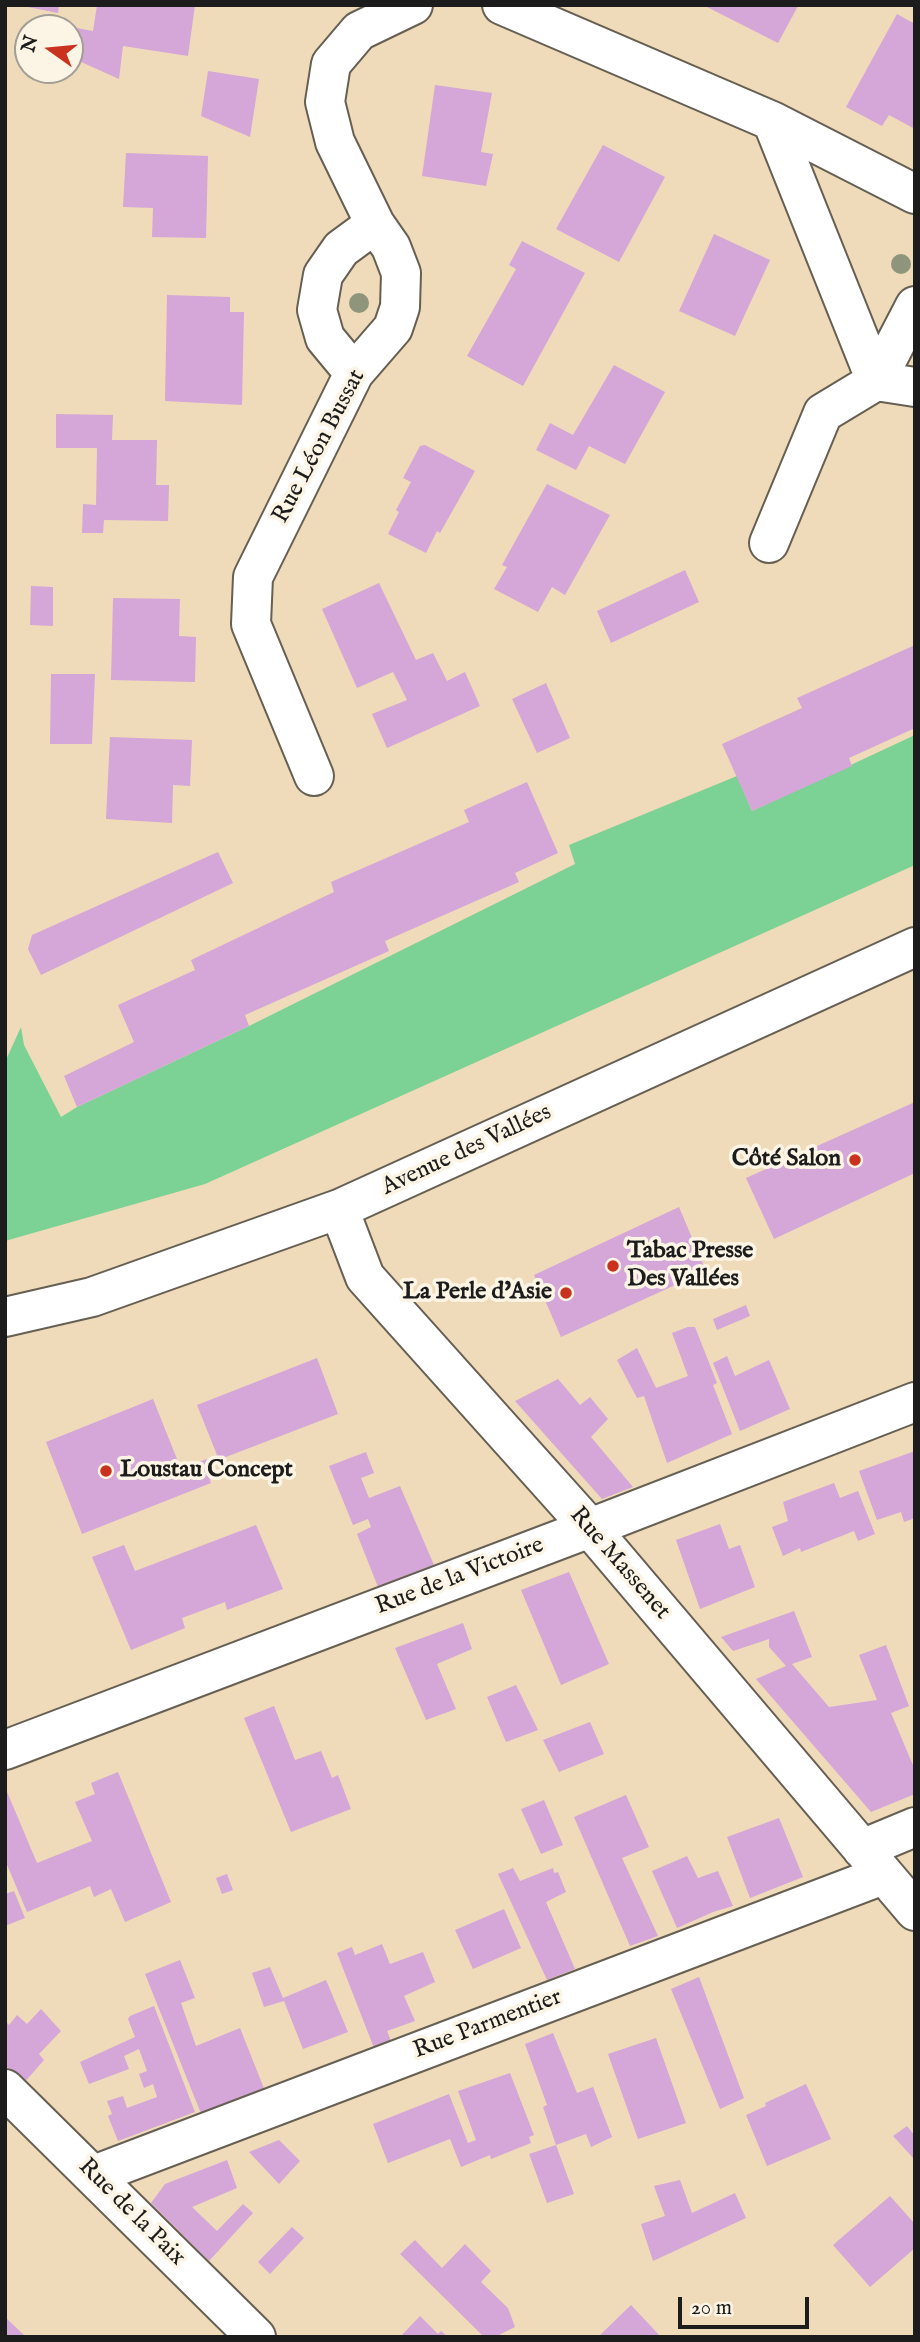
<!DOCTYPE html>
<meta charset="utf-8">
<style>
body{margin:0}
#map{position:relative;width:920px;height:2342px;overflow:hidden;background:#efdbb9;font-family:"IM FELL English",serif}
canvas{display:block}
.frame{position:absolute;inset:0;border:7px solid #1c1c1c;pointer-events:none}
.north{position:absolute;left:14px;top:14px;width:70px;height:70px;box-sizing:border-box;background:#fcf5e5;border:2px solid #a29e95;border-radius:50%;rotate:285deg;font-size:19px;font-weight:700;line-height:28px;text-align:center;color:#1c1c1c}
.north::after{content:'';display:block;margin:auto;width:24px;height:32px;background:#c8321e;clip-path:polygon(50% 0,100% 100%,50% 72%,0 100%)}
.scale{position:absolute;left:678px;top:2297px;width:131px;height:32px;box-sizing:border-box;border:4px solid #1c1c1c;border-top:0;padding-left:9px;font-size:21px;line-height:24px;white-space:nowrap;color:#1c1c1c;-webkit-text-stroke:5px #fcf5e5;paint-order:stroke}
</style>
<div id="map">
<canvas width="920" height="2342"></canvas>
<div class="frame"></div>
<div class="north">N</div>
<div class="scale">20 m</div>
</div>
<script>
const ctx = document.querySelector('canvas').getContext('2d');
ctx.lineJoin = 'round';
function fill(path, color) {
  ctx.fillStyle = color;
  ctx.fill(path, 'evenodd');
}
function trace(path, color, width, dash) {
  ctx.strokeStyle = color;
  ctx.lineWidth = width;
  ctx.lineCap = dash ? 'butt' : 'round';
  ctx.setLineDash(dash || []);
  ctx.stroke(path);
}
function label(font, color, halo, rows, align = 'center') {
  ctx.font = font + ' "IM FELL English",serif';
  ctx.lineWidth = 7;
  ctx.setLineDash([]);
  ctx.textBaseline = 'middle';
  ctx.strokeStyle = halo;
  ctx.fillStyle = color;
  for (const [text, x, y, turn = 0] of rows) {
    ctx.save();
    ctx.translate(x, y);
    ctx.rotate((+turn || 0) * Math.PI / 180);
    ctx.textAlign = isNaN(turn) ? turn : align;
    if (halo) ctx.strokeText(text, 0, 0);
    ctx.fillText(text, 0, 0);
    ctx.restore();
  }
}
fill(new Path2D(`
 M 915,735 L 915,865 L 205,1184 L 5,1241 L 5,1062 L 21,1027 L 24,1045 L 61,1117 L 77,1107 L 249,1026 L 575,864 L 569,845 L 737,776 L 752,811 Z`), '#7cd194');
fill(new Path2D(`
 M 18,5 L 59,5 L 58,13 Z
 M 97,5 L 195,5 L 188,56 L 123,46 L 119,79 L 70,57 L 71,27 L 93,31 Z
 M 703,5 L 796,5 L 798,6 L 778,43 Z
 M 897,14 L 915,24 L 915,129 L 889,115 L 882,126 L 846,107 Z
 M 208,71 L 259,79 L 250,137 L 201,116 Z
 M 435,85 L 492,93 L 481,152 L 493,154 L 486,186 L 422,176 Z
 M 603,145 L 665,177 L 619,262 L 556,229 Z
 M 126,153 L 208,156 L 206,238 L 152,237 L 153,208 L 123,207 Z
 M 714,234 L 770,260 L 735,336 L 679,311 Z
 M 522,241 L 585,273 L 523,386 L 467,356 L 516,269 L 509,265 Z
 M 167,295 L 230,297 L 230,312 L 244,312 L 242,405 L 165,401 Z
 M 614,365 L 665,392 L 625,464 L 589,446 L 576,470 L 536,450 L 550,423 L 573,435 Z
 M 56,414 L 113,415 L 112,440 L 157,440 L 156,485 L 169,485 L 168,521 L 104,520 L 103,533 L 82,533 L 83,504 L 96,505 L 97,448 L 56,448 Z
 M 425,445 L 475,471 L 440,533 L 437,531 L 426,553 L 388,534 L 399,512 L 396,510 L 411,482 L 403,478 L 420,446 Z
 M 547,484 L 610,515 L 565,595 L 552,587 L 538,612 L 494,589 L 507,567 L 502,565 Z
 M 685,570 L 699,602 L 611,643 L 597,611 Z
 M 379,583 L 416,660 L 433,653 L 447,681 L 465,672 L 480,706 L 387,748 L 372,714 L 407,700 L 393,672 L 357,688 L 322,609 Z
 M 31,586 L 53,587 L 53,626 L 30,625 Z
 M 113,598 L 180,599 L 179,636 L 196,637 L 195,682 L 111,680 Z
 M 915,645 L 915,728 L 849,758 L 852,766 L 752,811 L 722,744 L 802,708 L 797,698 Z
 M 51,674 L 95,674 L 92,744 L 50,744 Z
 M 546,683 L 570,738 L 537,753 L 512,699 Z
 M 110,737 L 192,740 L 190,786 L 173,785 L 172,823 L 106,819 Z
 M 527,782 L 558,853 L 515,873 L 519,882 L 385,941 L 389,951 L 245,1015 L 249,1026 L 77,1107 L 64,1076 L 134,1042 L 118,1005 L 195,970 L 191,960 L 334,892 L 331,882 L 469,822 L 464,810 Z
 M 218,852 L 233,883 L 41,975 L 28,949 L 32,935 Z
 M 915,1102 L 915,1173 L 774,1239 L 746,1178 Z
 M 679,1207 L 706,1271 L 561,1337 L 534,1275 Z
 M 746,1305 L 750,1316 L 717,1330 L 713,1319 Z
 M 688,1327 L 695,1327 L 717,1383 L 713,1385 L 732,1434 L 667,1463 L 644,1396 L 637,1398 L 617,1360 L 637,1348 L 656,1388 L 688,1376 L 672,1333 Z
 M 727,1356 L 735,1376 L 769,1360 L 790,1409 L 740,1431 L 713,1363 Z
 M 317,1358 L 338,1414 L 205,1465 L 211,1483 L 82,1534 L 46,1442 L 153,1399 L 181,1469 L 217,1455 L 197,1405 Z
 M 558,1379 L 580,1405 L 590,1397 L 608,1419 L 591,1437 L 633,1487 L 602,1499 L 515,1401 Z
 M 915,1451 L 915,1518 L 904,1522 L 901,1512 L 877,1520 L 859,1471 Z
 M 366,1452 L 374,1473 L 361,1478 L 369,1498 L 400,1486 L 434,1565 L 378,1587 L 357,1534 L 371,1527 L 368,1519 L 353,1525 L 329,1466 Z
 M 834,1483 L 840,1498 L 858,1491 L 875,1534 L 858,1541 L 854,1531 L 801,1552 L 800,1548 L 783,1556 L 772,1527 L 788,1521 L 783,1502 Z
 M 720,1524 L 729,1549 L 740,1545 L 755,1587 L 700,1609 L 676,1540 Z
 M 256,1525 L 283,1589 L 227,1610 L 225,1602 L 182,1618 L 185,1628 L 131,1650 L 92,1557 L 124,1545 L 135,1571 Z
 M 569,1572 L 609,1664 L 561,1685 L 521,1590 Z
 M 794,1611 L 812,1657 L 792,1664 L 829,1707 L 877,1700 L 859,1655 L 886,1645 L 909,1706 L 891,1713 L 915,1770 L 915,1794 L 871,1812 L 756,1679 L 786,1666 L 769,1647 L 769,1639 L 733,1651 L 721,1637 Z
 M 463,1623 L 472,1649 L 437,1664 L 456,1709 L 426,1720 L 395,1648 Z
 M 516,1685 L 538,1730 L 506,1742 L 487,1697 Z
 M 274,1706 L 295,1760 L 321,1751 L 332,1778 L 338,1775 L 351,1809 L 291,1832 L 244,1718 Z
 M 590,1722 L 604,1754 L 559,1772 L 543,1740 Z
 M 118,1772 L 171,1902 L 125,1922 L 111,1889 L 94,1897 L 90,1886 L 27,1912 L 5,1860 L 5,1787 L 37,1863 L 92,1841 L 75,1802 L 95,1794 L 91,1783 Z
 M 626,1795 L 649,1847 L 622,1858 L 658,1936 L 630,1946 L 574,1817 Z
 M 544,1800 L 563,1845 L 541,1854 L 521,1809 Z
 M 779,1818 L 803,1877 L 750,1898 L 727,1837 Z
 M 687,1856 L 698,1878 L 718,1871 L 733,1906 L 713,1912 L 677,1928 L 652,1871 Z
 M 513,1868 L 520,1881 L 553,1868 L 554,1873 L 558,1872 L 566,1892 L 546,1902 L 575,1969 L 547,1980 L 498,1874 Z
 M 227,1874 L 233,1890 L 222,1894 L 216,1878 Z
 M 14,1891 L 25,1918 L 5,1926 L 5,1894 Z
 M 504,1909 L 521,1948 L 473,1969 L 455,1930 Z
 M 382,1944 L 390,1964 L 423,1952 L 435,1982 L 404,1996 L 415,2021 L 387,2031 L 391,2041 L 374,2048 L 337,1953 L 352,1947 L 355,1955 Z
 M 180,1960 L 195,1998 L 181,2003 L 196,2046 L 240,2028 L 265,2091 L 202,2116 L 145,1974 Z
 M 270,1967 L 283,1998 L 326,1980 L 348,2032 L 303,2049 L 284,2001 L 264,2007 L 252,1973 Z
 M 699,1977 L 744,2098 L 720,2109 L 671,1989 Z
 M 154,2006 L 195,2112 L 118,2141 L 108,2116 L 112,2114 L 107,2101 L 123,2096 L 127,2108 L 157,2097 L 153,2084 L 144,2088 L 139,2074 L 147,2071 L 139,2049 L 124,2056 L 129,2069 L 89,2084 L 80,2062 L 135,2037 L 128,2019 L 130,2016 Z
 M 41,2009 L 61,2031 L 39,2054 L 44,2060 L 23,2084 L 5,2065 L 5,2021 L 9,2025 L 17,2015 L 27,2024 Z
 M 553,2033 L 577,2093 L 593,2087 L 612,2137 L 591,2147 L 586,2134 L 556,2145 L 543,2107 L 547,2105 L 525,2044 Z
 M 656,2038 L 686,2123 L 638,2139 L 608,2054 Z
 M 510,2073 L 534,2135 L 529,2137 L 531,2143 L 491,2159 L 490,2155 L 461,2167 L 450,2139 L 388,2163 L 373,2124 L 449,2094 L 468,2143 L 476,2140 L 458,2091 Z
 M 806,2084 L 831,2139 L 767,2166 L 746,2115 L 766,2106 L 765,2103 Z
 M 907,2126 L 915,2136 L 915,2160 L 893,2136 Z
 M 279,2140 L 300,2161 L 279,2184 L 249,2152 Z
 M 556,2145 L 574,2194 L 547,2203 L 529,2154 Z
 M 227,2160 L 237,2188 L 192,2207 L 217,2231 L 243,2204 L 253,2213 L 209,2261 L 151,2203 L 165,2184 Z
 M 680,2180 L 692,2213 L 735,2193 L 746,2218 L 653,2261 L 641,2224 L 665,2216 L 654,2186 Z
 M 890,2196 L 915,2224 L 915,2248 L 870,2287 L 833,2245 Z
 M 292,2227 L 304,2238 L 270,2274 L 258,2262 Z
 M 415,2240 L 442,2268 L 465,2244 L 491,2271 L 481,2282 L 508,2308 L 515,2327 L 495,2337 L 484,2337 L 400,2254 Z
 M 631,2305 L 661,2337 L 598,2337 Z
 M 420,2316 L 438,2334 L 441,2331 L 448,2337 L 400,2337 Z
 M 5,2317 L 26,2337 L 5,2337 Z`), '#d5a6d8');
const minor = new Path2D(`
 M 502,5 L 772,121
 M 915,194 L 772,121 L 876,381 L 915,387
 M 354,373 L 325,338 L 317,310 L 323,275 L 341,249 L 375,224
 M 769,543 L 823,413 L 876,381 L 915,306
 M 314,776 L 251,624 L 253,577 L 354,373 L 393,328 L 400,307 L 401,273 L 391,247 L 375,224 L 335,142 L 325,102 L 331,64 L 359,31 L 413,5
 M 339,1209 L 365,1277 L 590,1528 L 915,1911
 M 5,1317 L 92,1297 L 339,1209 L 915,947
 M 5,1750 L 590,1528 L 915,1402
 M 862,1849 L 915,1827
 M 5,2089 L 256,2337
 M 94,2175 L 883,1875`);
trace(minor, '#665f53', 42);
trace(minor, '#fff', 38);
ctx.fillStyle = '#8e957a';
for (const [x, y] of [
 [901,264],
 [359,303]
]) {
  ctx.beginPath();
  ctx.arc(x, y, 10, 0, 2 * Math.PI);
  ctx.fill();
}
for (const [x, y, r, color] of [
 [855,1160,7,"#c8321e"],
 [613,1266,7,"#c8321e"],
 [566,1293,7,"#c8321e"],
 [106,1471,7,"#c8321e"]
]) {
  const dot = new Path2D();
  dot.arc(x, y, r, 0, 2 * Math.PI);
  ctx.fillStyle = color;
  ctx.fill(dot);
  trace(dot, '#fcf5e5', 2.5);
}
label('24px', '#1c1c1c', '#fcf5e5', [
 ["Rue Léon Bussat",320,447,-62],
 ["Avenue des Vallées",467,1151,-25],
 ["Rue Massenet",619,1564,49],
 ["Rue de la Victoire",460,1577,-21],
 ["Rue Parmentier",488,2025,-21],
 ["Rue de la Paix",131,2213,45]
]);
label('bold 24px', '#1c1c1c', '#fcf5e5', [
 ["Côté Salon",841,1160],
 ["Tabac Presse",627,1252,"left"],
 ["Des Vallées",627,1280,"left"],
 ["La Perle d'Asie",552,1293],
 ["Loustau Concept",120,1471,"left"]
], 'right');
</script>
